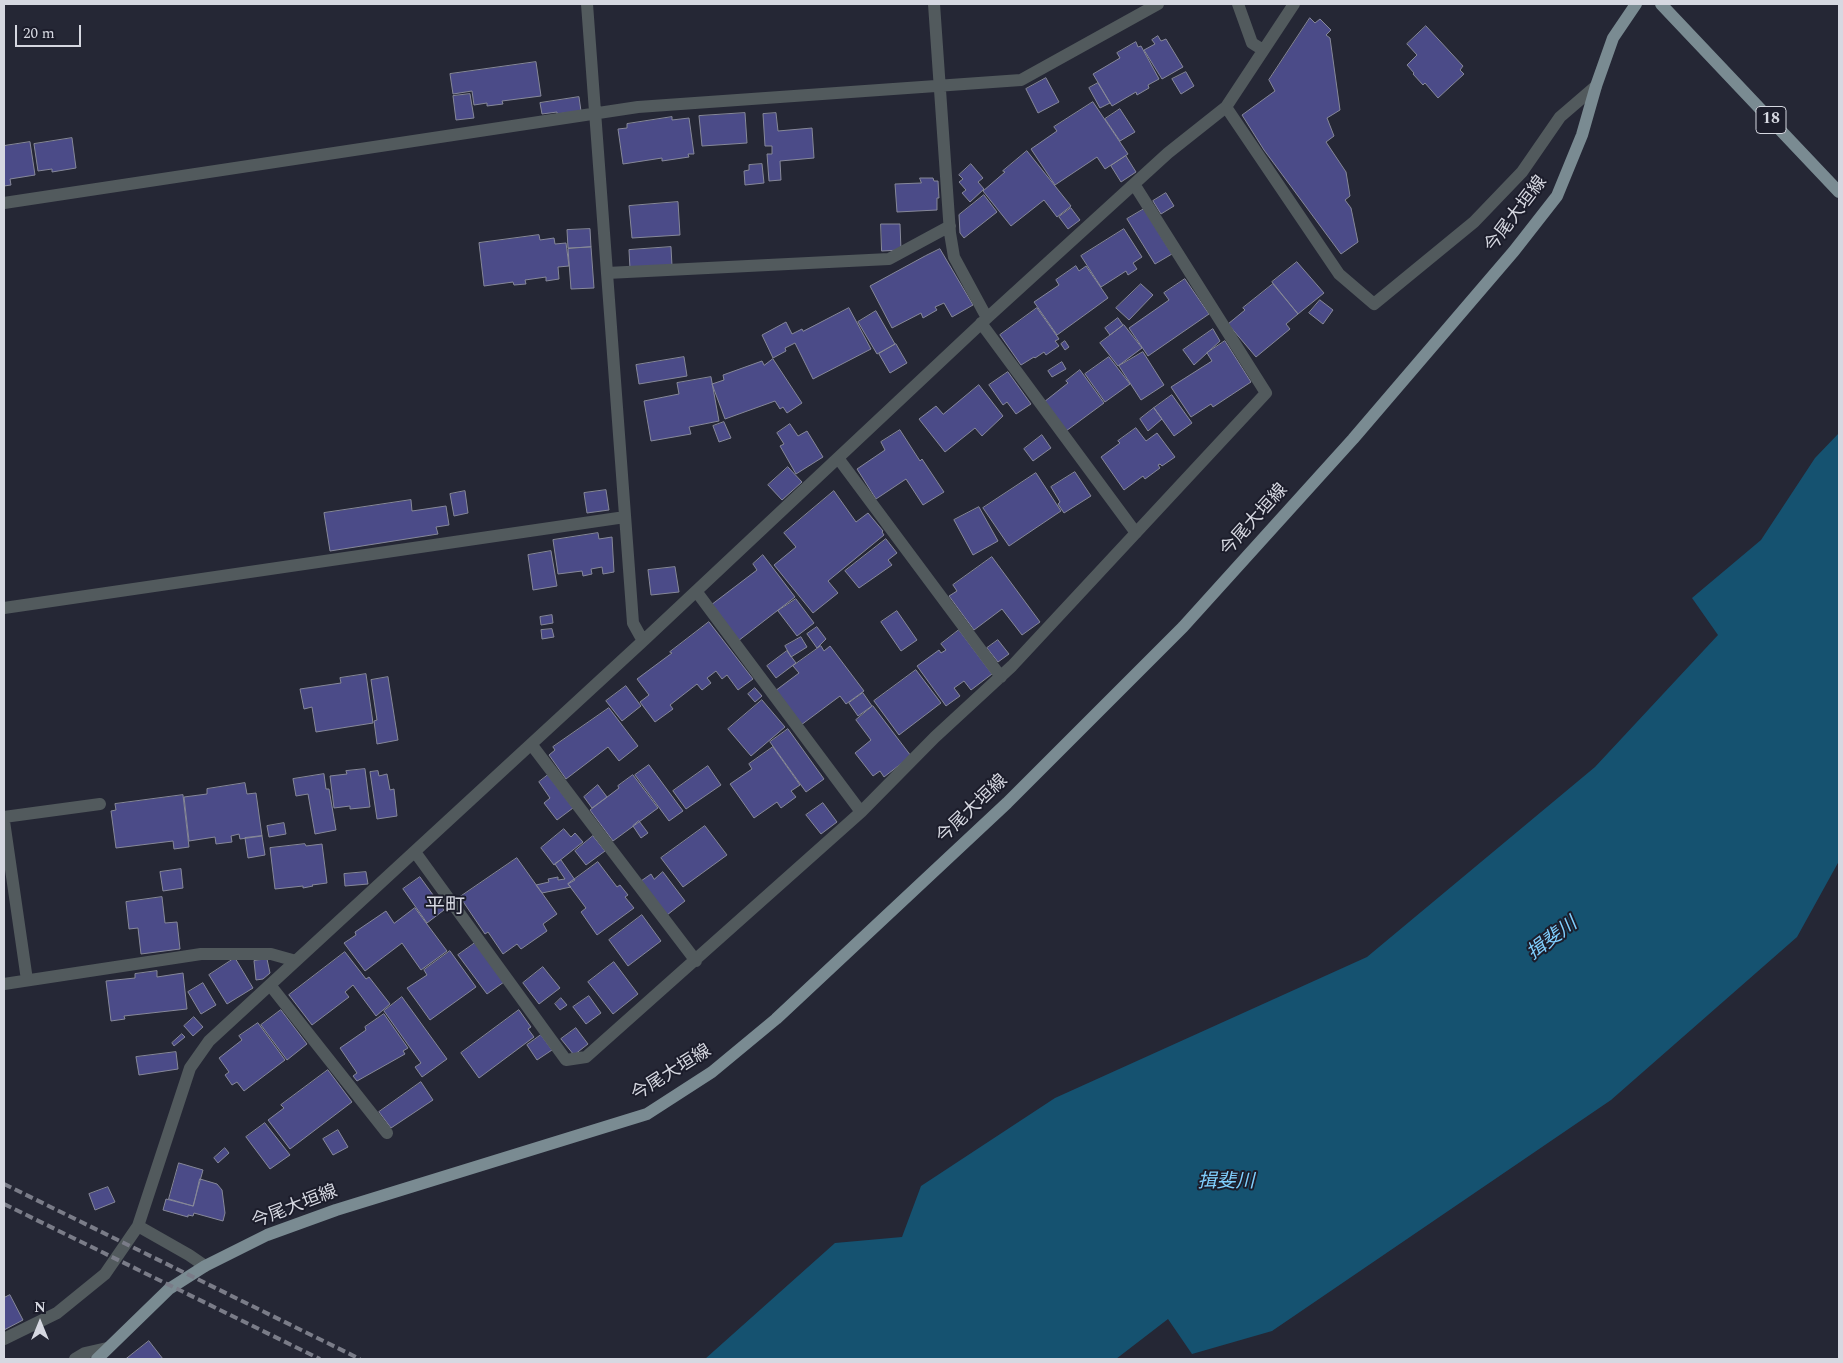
<!DOCTYPE html>
<meta charset="utf-8">
<style>
body{margin:0}
#map{position:relative;width:1843px;height:1363px;overflow:hidden;background:#252735;font-family:Spectral,serif}
canvas{display:block}
.frame{position:absolute;inset:0;border:5px solid #d6d8e1;pointer-events:none}
.north{position:absolute;left:15px;top:1298px;width:50px;height:50px;-webkit-text-stroke:4px #1c1d2b;paint-order:stroke;rotate:0deg;font-size:14px;font-weight:700;line-height:20px;text-align:center;color:#d6d8e1}
.north::after{content:'';display:block;margin:auto;width:18px;height:22px;background:#d6d8e1;clip-path:polygon(50% 0,100% 100%,50% 72%,0 100%)}
.scale{position:absolute;left:15px;top:25px;width:66px;height:22px;box-sizing:border-box;border:2px solid #d6d8e1;border-top:0;padding-left:6px;font-size:15px;line-height:18px;white-space:nowrap;color:#d6d8e1;-webkit-text-stroke:4px #1c1d2b;paint-order:stroke}
</style>
<div id="map">
<canvas width="1843" height="1363"></canvas>
<div class="frame"></div>
<div class="north">N</div>
<div class="scale">20 m</div>
</div>
<script>
const ctx = document.querySelector('canvas').getContext('2d');
ctx.lineJoin = 'round';
function fill(path, color) {
  ctx.fillStyle = color;
  ctx.fill(path, 'evenodd');
}
function trace(path, color, width, dash) {
  ctx.strokeStyle = color;
  ctx.lineWidth = width;
  ctx.lineCap = dash ? 'butt' : 'round';
  ctx.setLineDash(dash || []);
  ctx.stroke(path);
}
function label(font, color, halo, rows, align = 'center') {
  ctx.font = font + ' Spectral,"Noto Sans JP",serif';
  ctx.lineWidth = 4;
  ctx.setLineDash([]);
  ctx.textBaseline = 'middle';
  ctx.strokeStyle = halo;
  ctx.fillStyle = color;
  for (const [text, x, y, turn = 0] of rows) {
    ctx.save();
    ctx.translate(x, y);
    ctx.rotate((+turn || 0) * Math.PI / 180);
    ctx.textAlign = isNaN(turn) ? turn : align;
    if (halo) ctx.strokeText(text, 0, 0);
    ctx.fillText(text, 0, 0);
    ctx.restore();
  }
}
fill(new Path2D(`
 M 1839,433 L 1839,861 L 1797,937 L 1611,1100 L 1272,1331 L 1192,1354 L 1168,1319 L 1116,1359 L 705,1359 L 835,1243 L 902,1237 L 921,1186 L 1055,1098 L 1367,957 L 1595,767 L 1718,635 L 1692,598 L 1761,540 L 1815,458 Z`), '#155270');
const building = new Path2D(`
 M 1310,18 L 1315,23 L 1320,19 L 1331,30 L 1326,35 L 1330,38 L 1340,110 L 1327,118 L 1334,136 L 1326,142 L 1346,172 L 1350,196 L 1345,200 L 1351,208 L 1358,242 L 1341,254 L 1264,150 L 1242,115 L 1275,91 L 1269,80 Z
 M 1426,26 L 1463,66 L 1460,70 L 1464,74 L 1438,98 L 1425,83 L 1423,85 L 1413,74 L 1414,73 L 1407,65 L 1417,55 L 1407,44 Z
 M 1158,36 L 1161,41 L 1166,39 L 1183,67 L 1162,79 L 1144,50 L 1155,44 L 1152,40 Z
 M 1136,42 L 1138,47 L 1141,46 L 1159,79 L 1148,85 L 1149,88 L 1137,95 L 1136,92 L 1112,106 L 1093,74 L 1120,58 L 1117,53 Z
 M 536,62 L 541,96 L 502,101 L 503,104 L 487,106 L 487,103 L 474,105 L 472,91 L 453,94 L 450,74 Z
 M 1186,72 L 1194,86 L 1181,94 L 1172,79 Z
 M 1046,78 L 1059,102 L 1038,113 L 1026,89 Z
 M 1098,83 L 1110,103 L 1100,108 L 1089,88 Z
 M 470,94 L 474,118 L 456,120 L 453,96 Z
 M 579,97 L 581,111 L 557,114 L 557,112 L 542,114 L 540,103 Z
 M 1093,102 L 1128,154 L 1105,169 L 1097,157 L 1055,185 L 1031,149 L 1057,131 L 1054,127 Z
 M 1120,109 L 1135,132 L 1120,141 L 1105,119 Z
 M 745,113 L 747,143 L 702,146 L 699,116 Z
 M 776,113 L 778,131 L 812,128 L 814,158 L 780,161 L 781,180 L 769,181 L 767,154 L 772,154 L 772,146 L 765,146 L 763,114 Z
 M 672,117 L 672,120 L 689,118 L 694,154 L 688,154 L 689,157 L 662,161 L 662,158 L 623,164 L 618,129 L 627,128 L 627,124 Z
 M 72,138 L 76,168 L 52,172 L 52,169 L 38,171 L 34,144 Z
 M 30,142 L 35,175 L 10,179 L 11,185 L 4,186 L 4,146 Z
 M 1027,151 L 1071,206 L 1057,217 L 1044,200 L 1011,226 L 983,191 L 1005,172 L 1003,171 Z
 M 1126,156 L 1136,172 L 1121,182 L 1111,166 Z
 M 762,164 L 764,183 L 745,185 L 744,171 L 749,170 L 749,165 Z
 M 971,164 L 983,178 L 978,182 L 984,189 L 970,202 L 962,193 L 966,190 L 959,182 L 963,179 L 959,175 Z
 M 920,178 L 933,178 L 934,181 L 938,181 L 939,198 L 937,198 L 937,210 L 897,212 L 895,184 L 921,183 Z
 M 1166,193 L 1174,206 L 1161,214 L 1153,201 Z
 M 984,195 L 997,212 L 964,238 L 960,233 L 959,215 Z
 M 678,202 L 680,235 L 632,238 L 629,206 Z
 M 1071,208 L 1080,220 L 1068,229 L 1059,217 Z
 M 1144,209 L 1172,254 L 1155,264 L 1127,219 Z
 M 881,224 L 900,224 L 901,250 L 882,251 Z
 M 590,229 L 591,247 L 568,248 L 567,230 Z
 M 1124,229 L 1142,257 L 1133,263 L 1137,269 L 1128,275 L 1126,271 L 1101,287 L 1081,256 Z
 M 539,235 L 540,240 L 554,238 L 555,244 L 566,243 L 569,266 L 558,267 L 559,279 L 546,281 L 546,277 L 525,280 L 526,284 L 514,285 L 513,282 L 484,286 L 479,243 Z
 M 591,247 L 594,288 L 571,289 L 568,249 Z
 M 671,247 L 672,266 L 630,269 L 629,250 Z
 M 940,249 L 973,305 L 952,317 L 944,303 L 935,307 L 937,310 L 923,318 L 921,313 L 892,328 L 870,286 L 925,256 Z
 M 1297,262 L 1324,293 L 1298,314 L 1272,282 Z
 M 1076,266 L 1079,271 L 1086,266 L 1108,298 L 1057,335 L 1034,302 L 1059,285 L 1056,280 Z
 M 1185,279 L 1209,314 L 1148,356 L 1129,328 L 1169,300 L 1164,293 Z
 M 1141,284 L 1153,295 L 1129,320 L 1116,308 Z
 M 1273,284 L 1298,314 L 1286,324 L 1290,329 L 1256,357 L 1228,324 L 1245,310 L 1243,308 Z
 M 1320,300 L 1333,310 L 1323,324 L 1309,313 Z
 M 849,308 L 871,349 L 813,379 L 795,343 L 785,348 L 786,351 L 773,358 L 762,335 L 786,322 L 792,334 L 802,329 L 803,331 Z
 M 1037,308 L 1059,339 L 1055,341 L 1059,346 L 1046,355 L 1044,352 L 1035,358 L 1034,357 L 1021,365 L 1000,335 Z
 M 876,311 L 895,344 L 877,354 L 858,322 Z
 M 1118,318 L 1123,325 L 1110,335 L 1105,328 Z
 M 1124,325 L 1142,348 L 1118,366 L 1100,343 Z
 M 1213,329 L 1220,341 L 1194,365 L 1183,350 Z
 M 1065,341 L 1069,347 L 1065,350 L 1061,344 Z
 M 1225,341 L 1251,382 L 1213,407 L 1211,404 L 1191,417 L 1171,387 L 1212,361 L 1207,353 Z
 M 896,344 L 907,363 L 890,373 L 879,354 Z
 M 1143,352 L 1164,385 L 1141,400 L 1119,366 Z
 M 684,357 L 687,376 L 639,384 L 636,365 Z
 M 1109,357 L 1130,384 L 1105,402 L 1085,374 Z
 M 773,359 L 802,403 L 787,413 L 783,407 L 780,409 L 775,401 L 725,419 L 712,384 L 724,380 L 723,375 L 762,361 L 764,365 Z
 M 1062,362 L 1066,369 L 1052,377 L 1048,371 Z
 M 1080,370 L 1104,403 L 1066,431 L 1044,402 L 1068,383 L 1066,381 Z
 M 1008,372 L 1031,404 L 1016,414 L 1007,402 L 1003,405 L 989,385 Z
 M 711,377 L 719,421 L 689,427 L 691,434 L 651,441 L 644,401 L 679,394 L 677,383 Z
 M 979,385 L 1003,416 L 982,436 L 975,428 L 945,452 L 919,419 L 936,406 L 943,414 Z
 M 1172,395 L 1192,423 L 1174,436 L 1154,408 Z
 M 1154,408 L 1162,419 L 1148,431 L 1140,419 Z
 M 724,422 L 731,438 L 719,442 L 713,426 Z
 M 790,424 L 798,436 L 807,431 L 823,457 L 796,474 L 780,446 L 784,444 L 777,433 Z
 M 1136,428 L 1146,441 L 1157,433 L 1175,457 L 1162,466 L 1160,464 L 1158,465 L 1160,468 L 1145,479 L 1143,476 L 1124,490 L 1101,457 L 1120,443 L 1118,441 Z
 M 900,430 L 920,461 L 922,459 L 944,492 L 923,505 L 906,479 L 876,499 L 857,469 L 885,450 L 881,442 Z
 M 1042,435 L 1051,448 L 1033,461 L 1024,449 Z
 M 788,467 L 802,482 L 782,500 L 768,485 Z
 M 1075,472 L 1091,496 L 1064,513 L 1058,504 L 1060,502 L 1051,487 Z
 M 1036,473 L 1061,511 L 1009,546 L 983,508 Z
 M 606,490 L 609,510 L 587,513 L 584,493 Z
 M 465,491 L 468,513 L 454,516 L 450,494 Z
 M 834,491 L 856,522 L 868,513 L 883,531 L 882,532 L 884,535 L 828,581 L 838,593 L 813,613 L 774,565 L 796,547 L 784,533 Z
 M 411,500 L 412,511 L 446,506 L 449,525 L 436,527 L 438,534 L 330,551 L 324,513 Z
 M 979,507 L 998,541 L 973,555 L 954,520 Z
 M 598,533 L 599,539 L 612,537 L 614,572 L 603,574 L 602,567 L 591,569 L 592,574 L 583,576 L 582,571 L 558,574 L 553,540 Z
 M 886,539 L 897,553 L 888,560 L 892,565 L 859,588 L 845,571 Z
 M 551,551 L 557,586 L 533,590 L 528,555 Z
 M 763,555 L 795,597 L 738,641 L 711,605 L 757,570 L 753,564 Z
 M 992,557 L 1040,622 L 1022,635 L 1002,609 L 974,630 L 949,596 L 957,591 L 953,585 Z
 M 675,567 L 679,592 L 651,595 L 648,570 Z
 M 796,599 L 814,623 L 797,636 L 778,611 Z
 M 897,611 L 917,640 L 901,651 L 881,622 Z
 M 552,615 L 553,623 L 541,625 L 540,617 Z
 M 709,622 L 753,679 L 738,690 L 727,675 L 722,679 L 716,671 L 707,678 L 711,683 L 702,690 L 697,684 L 670,705 L 673,709 L 655,722 L 640,702 L 649,695 L 637,679 L 672,653 L 670,652 Z
 M 817,627 L 826,639 L 817,648 L 807,634 Z
 M 552,629 L 554,637 L 542,639 L 541,630 Z
 M 959,630 L 992,674 L 971,690 L 964,681 L 954,688 L 960,696 L 946,706 L 917,666 L 939,650 L 941,653 L 946,650 L 941,644 Z
 M 801,637 L 807,647 L 791,657 L 785,646 Z
 M 998,640 L 1009,654 L 998,662 L 987,648 Z
 M 821,646 L 824,651 L 830,646 L 864,691 L 846,704 L 840,696 L 801,725 L 775,691 L 799,673 L 793,666 Z
 M 787,651 L 796,663 L 776,678 L 767,666 Z
 M 916,670 L 941,703 L 899,735 L 874,701 Z
 M 366,674 L 373,723 L 316,732 L 312,707 L 304,709 L 300,689 L 341,683 L 340,678 Z
 M 388,677 L 398,740 L 377,744 L 374,721 L 377,720 L 371,680 Z
 M 626,686 L 641,706 L 622,721 L 606,701 Z
 M 755,688 L 762,696 L 755,702 L 748,694 Z
 M 863,693 L 872,706 L 858,716 L 849,703 Z
 M 762,700 L 785,727 L 751,756 L 728,729 Z
 M 873,706 L 911,756 L 884,777 L 880,771 L 873,776 L 855,753 L 871,740 L 856,720 Z
 M 609,708 L 638,746 L 619,761 L 608,747 L 566,779 L 549,755 L 555,750 L 553,747 Z
 M 788,729 L 824,779 L 806,792 L 770,742 Z
 M 773,747 L 800,785 L 791,791 L 796,797 L 781,808 L 777,802 L 754,818 L 730,784 L 752,769 L 749,764 Z
 M 649,765 L 683,811 L 669,821 L 635,775 Z
 M 708,766 L 721,785 L 686,809 L 673,791 Z
 M 365,769 L 370,807 L 350,809 L 350,806 L 334,808 L 330,776 L 347,774 L 346,771 Z
 M 378,771 L 379,776 L 387,774 L 390,790 L 394,789 L 397,816 L 377,819 L 370,772 Z
 M 324,774 L 326,789 L 329,789 L 336,830 L 315,834 L 308,794 L 296,796 L 293,779 Z
 M 548,775 L 573,808 L 557,820 L 544,803 L 550,798 L 539,782 Z
 M 633,775 L 658,808 L 613,841 L 590,810 L 619,788 L 618,786 Z
 M 245,783 L 247,794 L 256,793 L 262,836 L 240,839 L 239,834 L 231,836 L 232,842 L 216,844 L 215,837 L 189,841 L 184,797 L 207,794 L 207,789 Z
 M 598,785 L 607,797 L 592,808 L 584,797 Z
 M 183,795 L 189,847 L 174,849 L 173,841 L 116,848 L 111,811 L 116,810 L 115,804 Z
 M 823,803 L 837,822 L 821,834 L 806,815 Z
 M 639,821 L 648,833 L 641,838 L 633,826 Z
 M 284,823 L 286,834 L 269,837 L 267,826 Z
 M 705,826 L 727,855 L 683,887 L 661,858 Z
 M 564,829 L 571,837 L 575,833 L 583,842 L 554,865 L 541,848 Z
 M 262,836 L 265,855 L 248,858 L 245,838 Z
 M 593,836 L 605,851 L 586,865 L 575,851 Z
 M 305,844 L 306,846 L 322,844 L 327,883 L 312,885 L 313,886 L 303,888 L 303,886 L 275,889 L 270,848 Z
 M 517,858 L 557,914 L 543,924 L 547,931 L 521,949 L 517,944 L 503,954 L 488,932 L 485,934 L 460,897 Z
 M 561,860 L 575,880 L 568,884 L 571,887 L 542,893 L 536,885 L 549,882 L 548,879 L 558,877 L 558,880 L 565,879 L 555,864 Z
 M 598,862 L 617,887 L 620,885 L 628,895 L 625,897 L 634,908 L 597,935 L 581,912 L 586,908 L 568,884 Z
 M 181,869 L 183,888 L 163,891 L 160,872 Z
 M 366,872 L 368,884 L 345,886 L 344,874 Z
 M 663,872 L 685,901 L 667,915 L 641,881 L 651,874 L 654,879 Z
 M 420,877 L 444,910 L 427,923 L 403,889 Z
 M 162,897 L 165,923 L 177,922 L 180,949 L 141,954 L 138,928 L 129,929 L 126,902 Z
 M 415,908 L 447,951 L 421,970 L 402,943 L 365,971 L 344,943 L 356,935 L 355,932 L 386,911 L 394,923 Z
 M 642,915 L 661,941 L 628,966 L 609,940 Z
 M 475,943 L 504,982 L 487,994 L 458,955 Z
 M 450,951 L 476,987 L 430,1020 L 407,988 L 427,975 L 424,970 Z
 M 345,952 L 366,979 L 369,977 L 390,1004 L 376,1016 L 353,985 L 345,992 L 349,997 L 312,1025 L 289,995 Z
 M 235,958 L 253,988 L 227,1004 L 209,975 Z
 M 267,959 L 270,973 L 263,979 L 256,980 L 254,961 Z
 M 614,962 L 638,994 L 613,1014 L 588,982 Z
 M 543,967 L 560,988 L 539,1004 L 523,983 Z
 M 157,971 L 157,977 L 183,973 L 187,1009 L 124,1016 L 125,1019 L 111,1021 L 106,981 L 135,978 L 135,974 Z
 M 203,983 L 216,1005 L 201,1014 L 188,992 Z
 M 589,996 L 601,1013 L 586,1024 L 573,1007 Z
 M 402,997 L 447,1059 L 422,1077 L 415,1067 L 421,1063 L 384,1011 Z
 M 561,998 L 567,1005 L 560,1010 L 555,1004 Z
 M 281,1010 L 307,1044 L 287,1060 L 261,1025 Z
 M 519,1010 L 531,1027 L 528,1029 L 534,1037 L 479,1078 L 461,1053 Z
 M 384,1014 L 408,1048 L 403,1051 L 405,1054 L 357,1081 L 353,1076 L 357,1073 L 340,1048 L 366,1030 L 365,1027 Z
 M 194,1017 L 203,1027 L 193,1036 L 184,1026 Z
 M 258,1023 L 285,1060 L 244,1091 L 237,1082 L 232,1085 L 225,1075 L 229,1072 L 219,1058 L 242,1040 L 239,1036 Z
 M 576,1028 L 588,1044 L 574,1055 L 561,1039 Z
 M 182,1034 L 185,1037 L 174,1046 L 172,1043 Z
 M 541,1035 L 552,1050 L 537,1060 L 527,1045 Z
 M 176,1052 L 178,1069 L 139,1075 L 136,1057 Z
 M 328,1070 L 352,1102 L 290,1149 L 268,1120 L 284,1108 L 281,1105 Z
 M 421,1082 L 433,1100 L 391,1128 L 379,1112 Z
 M 265,1123 L 290,1155 L 270,1169 L 246,1137 Z
 M 338,1130 L 348,1147 L 333,1155 L 323,1139 Z
 M 225,1148 L 229,1153 L 218,1163 L 214,1158 Z
 M 179,1163 L 203,1170 L 193,1206 L 169,1199 Z
 M 200,1179 L 217,1184 L 222,1190 L 225,1213 L 223,1221 L 194,1213 L 193,1216 L 188,1215 L 188,1217 L 163,1210 L 166,1199 L 193,1206 Z
 M 108,1187 L 115,1202 L 95,1210 L 89,1194 Z
 M 10,1295 L 23,1320 L 4,1330 L 4,1298 Z
 M 149,1341 L 163,1359 L 126,1359 Z`);
fill(building, '#4b4b88');
trace(building, '#868899', 1);
trace(new Path2D(`
 M 587,4 L 633,623 L 643,641
 M 934,4 L 950,233 L 954,257 L 987,318
 M 1238,4 L 1252,43 L 1263,50
 M 1226,107 L 1339,274 L 1374,304 L 1474,222 L 1522,172 L 1560,117 L 1596,86
 M 4,203 L 638,107 L 1021,80 L 1158,4
 M 607,273 L 889,259 L 950,226
 M 981,323 L 1136,533
 M 838,458 L 1001,677
 M 696,591 L 861,812
 M 4,608 L 625,517
 M 531,744 L 696,961
 M 4,817 L 100,804
 M 4,821 L 27,980
 M 415,852 L 566,1060 L 586,1057 L 861,812 L 935,737 L 1012,666 L 1266,393 L 1134,184
 M 4,984 L 201,954 L 271,954 L 296,961
 M 270,985 L 387,1133
 M 138,1226 L 189,1255 L 205,1266
 M 4,1339 L 57,1313 L 105,1274 L 138,1226 L 190,1068 L 209,1041 L 643,641 L 987,318 L 1168,153 L 1226,107 L 1294,4
 M 75,1359 L 85,1353 L 107,1348`), '#525a5d', 12);
trace(new Path2D(`
 M 1661,4 L 1839,192
 M 97,1359 L 169,1289 L 205,1266 L 267,1235 L 336,1210 L 647,1114 L 712,1072 L 776,1019 L 1007,803 L 1183,627 L 1353,439 L 1514,251 L 1557,196 L 1582,135 L 1596,86 L 1613,38 L 1636,4`), '#7a8b92', 12);
trace(new Path2D(`
 M 4,1184 L 360,1359
 M 4,1204 L 320,1359`), '#7a7c88', 4, [8, 4]);
for (const [x, y, w] of [
 [1771,120,30]
]) {
  const box = new Path2D();
  box.roundRect(x - w / 2, y - 13.5, w, 27, 4);
  ctx.fillStyle = '#1c1d2b';
  ctx.fill(box);
  trace(box, '#d6d8e1', 1);
}
label('bold 16px', '#d6d8e1', null, [
 ["18",1771,120]
]);
label('18px', '#d6d8e1', '#1c1d2b', [
 ["今尾大垣線",1517,215,-53],
 ["今尾大垣線",1255,521,-48],
 ["今尾大垣線",973,810,-44],
 ["今尾大垣線",672,1074,-32],
 ["今尾大垣線",295,1208,-21]
]);
label('italic 19px', '#80cffe', '#1c1d2b', [
 ["揖斐川",1553,940,-37],
 ["揖斐川",1226,1183]
]);
label('20px', '#d6d8e1', '#1c1d2b', [
 ["平町",445,908]
]);
</script>
